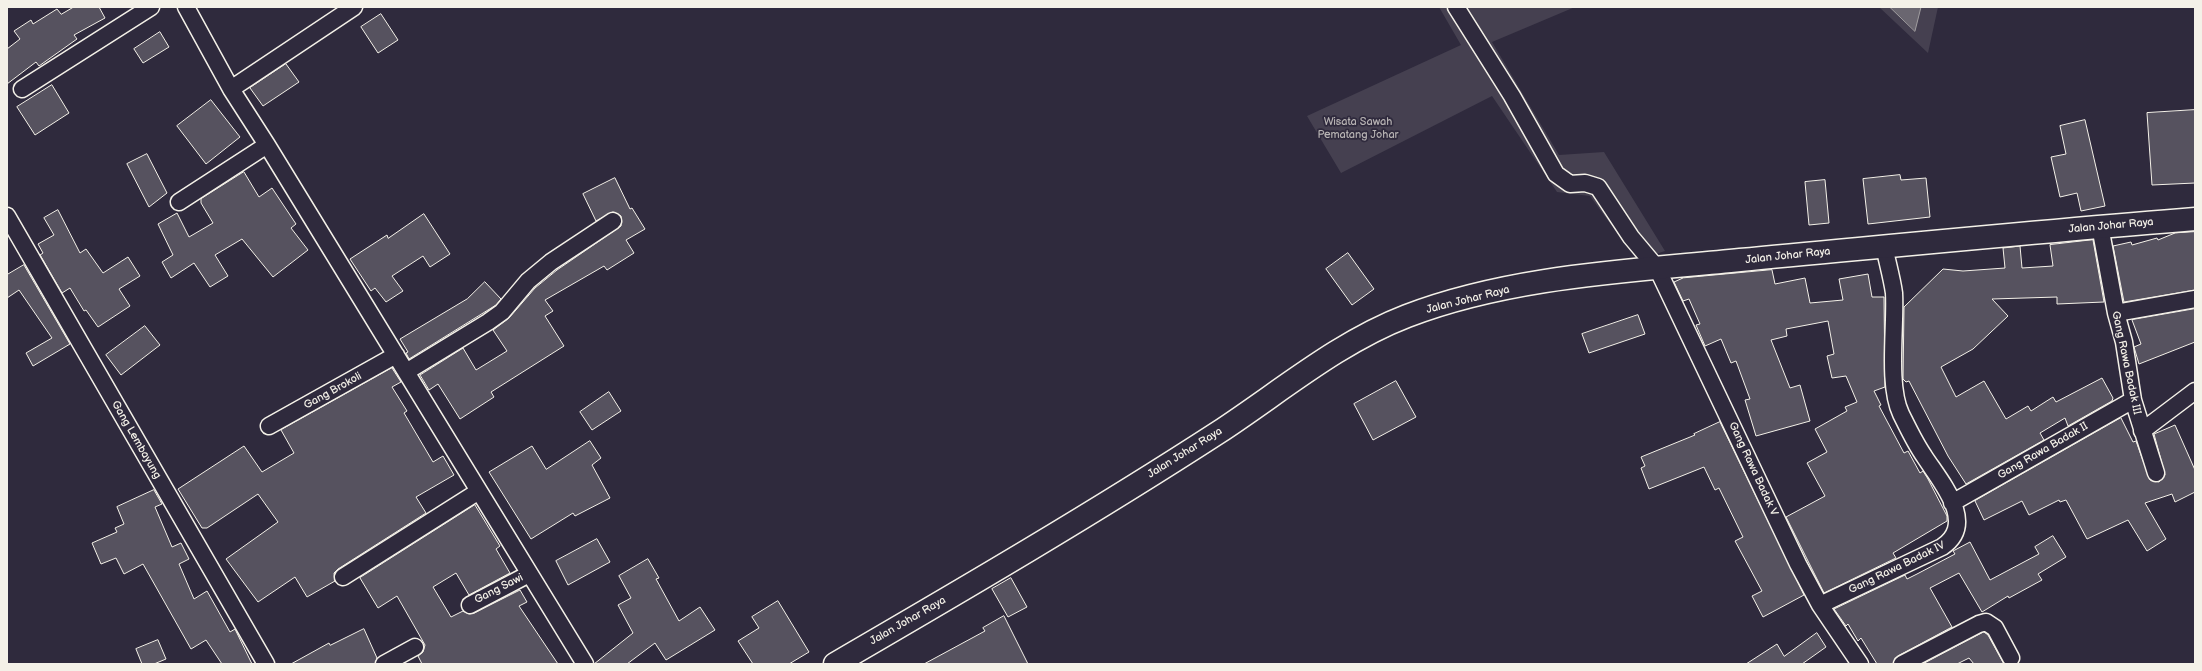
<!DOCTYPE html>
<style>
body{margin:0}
#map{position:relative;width:2202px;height:671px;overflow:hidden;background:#2f2a3d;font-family:"Balsamiq Sans",sans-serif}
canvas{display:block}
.frame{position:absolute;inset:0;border:8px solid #f4f1e8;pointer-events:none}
</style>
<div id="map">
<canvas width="2202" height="671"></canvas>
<div class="frame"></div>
</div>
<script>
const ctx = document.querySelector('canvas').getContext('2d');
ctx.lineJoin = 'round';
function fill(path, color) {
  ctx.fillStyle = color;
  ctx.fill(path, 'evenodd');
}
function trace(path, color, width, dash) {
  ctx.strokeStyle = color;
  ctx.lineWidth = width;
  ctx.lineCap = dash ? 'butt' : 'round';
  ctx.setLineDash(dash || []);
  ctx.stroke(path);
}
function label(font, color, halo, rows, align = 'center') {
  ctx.font = font + ' "Balsamiq Sans",sans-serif';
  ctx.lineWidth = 3.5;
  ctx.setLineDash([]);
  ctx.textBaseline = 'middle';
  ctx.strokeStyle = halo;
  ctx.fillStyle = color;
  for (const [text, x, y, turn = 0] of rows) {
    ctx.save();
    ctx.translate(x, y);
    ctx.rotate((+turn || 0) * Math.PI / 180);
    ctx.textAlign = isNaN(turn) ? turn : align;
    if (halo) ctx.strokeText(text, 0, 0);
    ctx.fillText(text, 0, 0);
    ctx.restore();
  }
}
fill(new Path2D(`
 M 1439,7 L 1575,7 L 1492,42 L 1559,155 L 1604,152 L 1665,251 L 1637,260 L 1590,196 L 1557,192 L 1492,96 L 1341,173 L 1307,116 L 1461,45 Z
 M 1879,7 L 1938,7 L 1928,53 Z`), '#454050');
const water = new Path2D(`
 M 1890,7 L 1921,7 L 1915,31 Z`);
fill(water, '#6a6670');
trace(water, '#a19ea0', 1);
const building = new Path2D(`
 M 74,7 L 99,7 L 105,18 L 74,35 L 77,39 L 39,66 L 36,62 L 7,84 L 7,49 L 20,39 L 14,31 L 31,20 L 33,24 L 57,9 L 61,14 Z
 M 381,14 L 398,40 L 378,53 L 361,27 Z
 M 160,32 L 169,47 L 143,63 L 134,49 Z
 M 286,64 L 299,82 L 263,106 L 250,88 Z
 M 52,85 L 69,113 L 35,135 L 17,107 Z
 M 211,100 L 240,137 L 206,164 L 177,126 Z
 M 2195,110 L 2195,183 L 2152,185 L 2147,113 Z
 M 2085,120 L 2105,206 L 2081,211 L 2077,193 L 2060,197 L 2051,157 L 2066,154 L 2060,126 Z
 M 147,154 L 167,193 L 149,207 L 127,164 Z
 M 244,172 L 259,197 L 272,188 L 296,224 L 291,228 L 308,250 L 273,277 L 242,239 L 215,255 L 228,276 L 210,287 L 194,263 L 171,278 L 162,262 L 173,255 L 158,224 L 177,213 L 189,237 L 213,223 L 201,203 L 201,199 Z
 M 1900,175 L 1901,180 L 1926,178 L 1930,217 L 1868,224 L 1863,179 Z
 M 615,178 L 630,209 L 632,208 L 645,229 L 626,240 L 634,253 L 607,270 L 604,266 L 545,300 L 553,311 L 545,316 L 564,346 L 491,392 L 494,397 L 460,419 L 438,384 L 429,390 L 420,375 L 463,348 L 476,370 L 507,351 L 493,330 L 509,318 L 535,288 L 557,270 L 621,226 L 621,216 L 613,212 L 596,221 L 583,194 Z
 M 1825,180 L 1829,223 L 1809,225 L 1805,182 Z
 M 58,210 L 80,253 L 86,249 L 103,273 L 128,257 L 140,276 L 119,289 L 130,306 L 98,327 L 86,310 L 84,311 L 70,288 L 62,293 L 40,255 L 43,253 L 38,244 L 54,235 L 44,218 Z
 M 424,214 L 450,254 L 430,267 L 423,256 L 392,276 L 403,291 L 386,302 L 375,288 L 371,291 L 350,259 L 387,235 L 388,238 Z
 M 2195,232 L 2195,290 L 2124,302 L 2113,246 L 2131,242 L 2132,245 L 2157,238 L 2158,240 L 2175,233 Z
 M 2093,240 L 2104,302 L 2057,304 L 2057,297 L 1992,299 L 2008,316 L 1973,349 L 1941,367 L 1956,397 L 1984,381 L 2006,419 L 2028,406 L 2031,411 L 2053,397 L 2056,402 L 2102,378 L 2113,398 L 2112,401 L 2068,426 L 2065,418 L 2040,433 L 2044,440 L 1966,484 L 1948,456 L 1909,381 L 1906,382 L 1903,379 L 1904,307 L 1943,269 L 1963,271 L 2005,268 L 2003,248 L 2020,246 L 2022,268 L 2053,266 L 2050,245 Z
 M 1348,253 L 1374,289 L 1352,305 L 1326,269 Z
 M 24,265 L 70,344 L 33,366 L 26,353 L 52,338 L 19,290 L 7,298 L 7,275 Z
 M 1772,270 L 1775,284 L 1805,278 L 1810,303 L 1843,300 L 1839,279 L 1868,274 L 1872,297 L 1884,297 L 1885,387 L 1874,391 L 1881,405 L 1879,406 L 1904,453 L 1908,451 L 1920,473 L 1923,471 L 1928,479 L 1947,516 L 1947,521 L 1893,553 L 1896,558 L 1824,593 L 1786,517 L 1825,496 L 1807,463 L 1827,452 L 1815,429 L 1847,411 L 1845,407 L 1857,402 L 1846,376 L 1832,378 L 1827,356 L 1834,354 L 1828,321 L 1786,329 L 1787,336 L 1771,340 L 1790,388 L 1800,385 L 1810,421 L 1756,436 L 1745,400 L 1750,399 L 1736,361 L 1731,363 L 1721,339 L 1705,346 L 1696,325 L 1700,324 L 1689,299 L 1683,301 L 1674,282 L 1683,278 Z
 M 485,282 L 501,299 L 496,305 L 409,359 L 406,353 L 408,352 L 400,339 L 467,299 Z
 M 2195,309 L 2195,342 L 2139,364 L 2134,347 L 2141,344 L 2132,320 Z
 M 1638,315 L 1645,334 L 1589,353 L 1582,334 Z
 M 145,326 L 160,345 L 121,375 L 106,355 Z
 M 392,368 L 401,382 L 392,387 L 407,411 L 404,413 L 433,462 L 443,456 L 454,475 L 416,497 L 426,513 L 338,569 L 334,573 L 335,581 L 307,597 L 295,577 L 258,602 L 226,559 L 278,522 L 258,494 L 207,528 L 202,528 L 178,489 L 244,446 L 262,472 L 294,453 L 281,430 Z
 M 1396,381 L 1416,417 L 1373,440 L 1354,404 Z
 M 609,392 L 621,411 L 592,430 L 580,412 Z
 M 2121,418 L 2133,442 L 2136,441 L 2150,480 L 2159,482 L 2165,475 L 2154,434 L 2175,425 L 2195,470 L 2195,492 L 2175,502 L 2172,494 L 2145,503 L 2166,539 L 2147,551 L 2128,520 L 2087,539 L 2066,500 L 2060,502 L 2059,500 L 2029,515 L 2022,501 L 1984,520 L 1975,501 Z
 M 1720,422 L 1804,595 L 1763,617 L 1752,596 L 1762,591 L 1735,541 L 1743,537 L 1719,488 L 1715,490 L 1704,467 L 1649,489 L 1641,468 L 1645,466 L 1641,457 L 1695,435 L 1694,434 Z
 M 590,441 L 601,458 L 592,465 L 610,498 L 575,516 L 573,513 L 531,539 L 489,472 L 532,446 L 546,469 Z
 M 154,490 L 162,504 L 155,507 L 172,547 L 181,543 L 189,559 L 179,564 L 194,599 L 207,591 L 230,632 L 235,629 L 252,664 L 222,664 L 206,640 L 191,649 L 143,564 L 124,574 L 116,558 L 101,564 L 92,543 L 117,532 L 115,528 L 124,524 L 117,507 Z
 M 475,505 L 500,546 L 496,549 L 510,573 L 469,595 L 456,573 L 433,587 L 451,617 L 463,611 L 469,614 L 474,613 L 520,590 L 527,602 L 519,606 L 558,664 L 422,664 L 418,656 L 423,652 L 425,645 L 397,596 L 378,608 L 360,578 Z
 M 2053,536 L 2066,557 L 2038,574 L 2042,580 L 2009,598 L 2008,596 L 1982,612 L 1959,573 L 1930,588 L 1952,627 L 1898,656 L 1893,664 L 1877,664 L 1861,638 L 1858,641 L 1848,624 L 1846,626 L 1834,609 L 1905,575 L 1907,579 L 1917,574 L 1955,554 L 1953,551 L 1970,542 L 1990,580 L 2039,554 L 2035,547 Z
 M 597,539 L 610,562 L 568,585 L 556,561 Z
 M 648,559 L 659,578 L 656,579 L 679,621 L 700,607 L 715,630 L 666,660 L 655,643 L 627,664 L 594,664 L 633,633 L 618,605 L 631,598 L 619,576 Z
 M 1011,578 L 1027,607 L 1008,617 L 992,589 Z
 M 778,601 L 809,652 L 789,664 L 753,664 L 738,641 L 759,628 L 752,617 Z
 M 1004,616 L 1028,664 L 924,664 L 985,631 L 983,628 Z
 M 364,629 L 377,658 L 375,664 L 291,664 L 329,643 L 330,645 Z
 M 1984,632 L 1988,635 L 2004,664 L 1974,664 L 1969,658 L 1957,664 L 1923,664 Z
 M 1817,633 L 1826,647 L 1802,664 L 1746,664 L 1777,644 L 1784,656 Z
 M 158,640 L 166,659 L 154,664 L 142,664 L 136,649 Z`);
fill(building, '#56525f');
trace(building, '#f4f1e8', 1);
const street = new Path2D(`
 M 186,7 L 231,89 L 267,145 L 585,664
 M 1456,7 L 1512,96 L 1556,174 L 1570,184 L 1585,183 L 1598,187 L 1631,237 L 1657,268 L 1798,564 L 1820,605 L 1860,664
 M 22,89 L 151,7
 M 231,89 L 354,7
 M 179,202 L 267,145
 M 7,216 L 266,664
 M 2100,226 L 2116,313 L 2124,342 L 2133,400 L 2156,473
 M 2116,313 L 2195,299
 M 406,372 L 488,322 L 502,312 L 528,281 L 551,262 L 613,221
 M 269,426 L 396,355
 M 2142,431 L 2195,391
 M 1952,503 L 2133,400
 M 343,577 L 479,491
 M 470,605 L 529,574
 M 1820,605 L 1942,547 C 1978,523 1940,481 1924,456 C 1915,443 1908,428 1901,414 C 1887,385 1896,326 1894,293 C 1892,278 1887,261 1884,246
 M 384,664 L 415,647
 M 1902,664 L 1979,624 L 1986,622 L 1995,628 L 2011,658`);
const secondary = new Path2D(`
 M 835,664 C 964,589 1094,513 1219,432 C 1280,392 1339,342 1407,316 C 1511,276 1631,271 1740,260 C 1892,246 2043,231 2195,219`);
trace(street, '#f4f1e8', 19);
trace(secondary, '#f4f1e8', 25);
trace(street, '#2f2a3d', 16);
trace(secondary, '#2f2a3d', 22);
label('11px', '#b7b3b3', '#2f2a3d', [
 ["Wisata Sawah",1358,122],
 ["Pematang Johar",1358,135]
]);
label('11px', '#f4f1e8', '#2f2a3d', [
 ["Jalan Johar Raya",2111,226,-5],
 ["Jalan Johar Raya",1788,256,-6],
 ["Jalan Johar Raya",1468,300,-14],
 ["Gang Rawa Badak III",2126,363,78],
 ["Gang Brokoli",333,391,-29],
 ["Gang Lembayung",136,440,60],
 ["Gang Rawa Badak II",2043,451,-30],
 ["Jalan Johar Raya",1185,453,-32],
 ["Gang Rawa Badak V",1753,469,65],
 ["Gang Rawa Badak IV",1897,568,-26],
 ["Gang Sawi",499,589,-27],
 ["Jalan Johar Raya",908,621,-30]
]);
</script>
